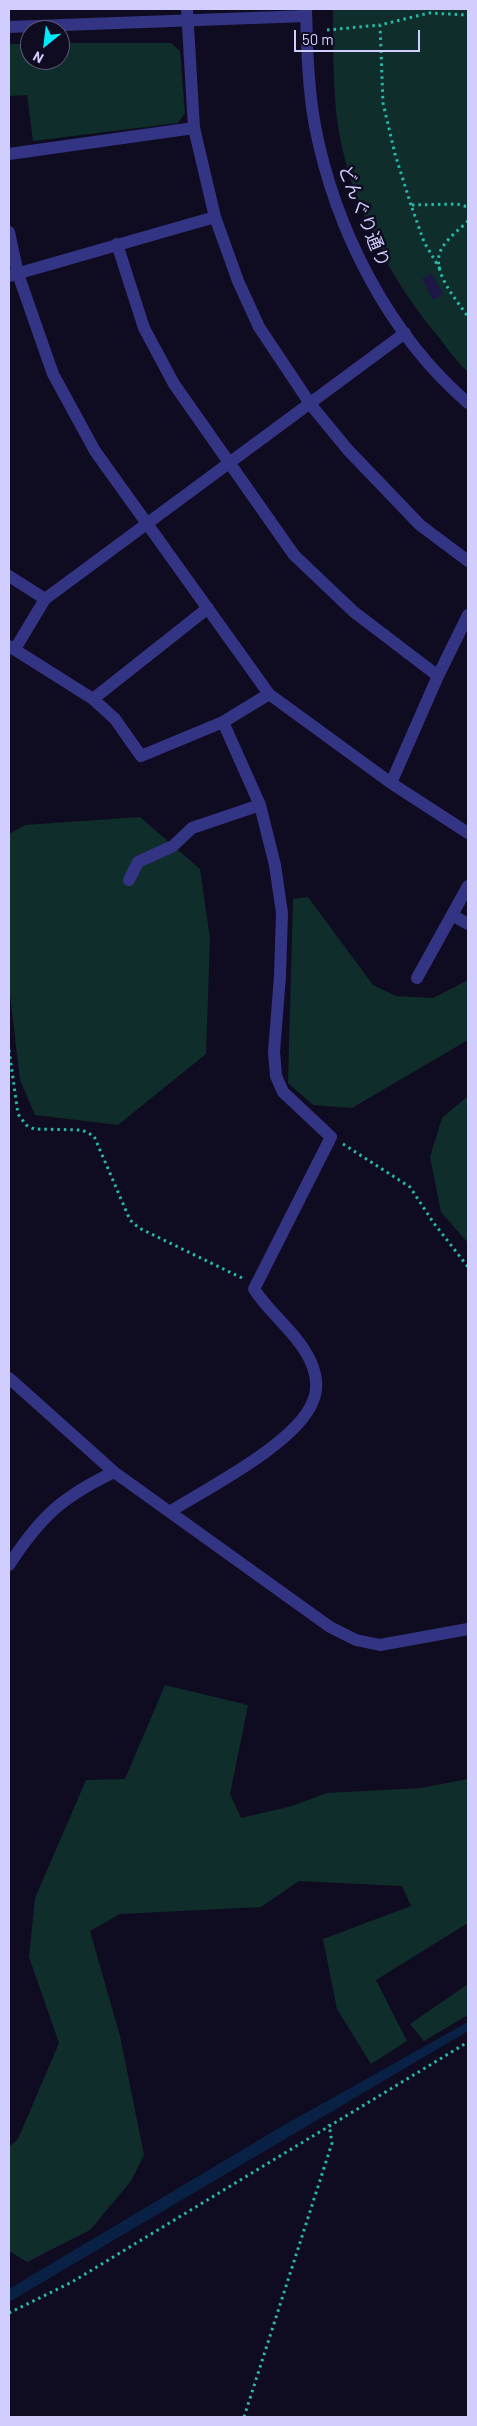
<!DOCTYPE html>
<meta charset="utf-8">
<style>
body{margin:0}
#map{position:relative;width:477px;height:2426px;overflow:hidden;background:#0f0c22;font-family:Barlow,sans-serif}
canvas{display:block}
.frame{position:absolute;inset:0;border:10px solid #d1cdff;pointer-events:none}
.north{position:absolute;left:20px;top:20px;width:50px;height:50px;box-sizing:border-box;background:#0f0c22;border:1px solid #5d597a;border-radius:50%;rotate:209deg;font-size:14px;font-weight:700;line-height:20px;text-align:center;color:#d1cdff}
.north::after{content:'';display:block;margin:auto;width:18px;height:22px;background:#00eaf8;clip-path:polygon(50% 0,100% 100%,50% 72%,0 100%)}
.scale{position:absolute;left:294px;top:30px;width:126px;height:22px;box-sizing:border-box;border:2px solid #d1cdff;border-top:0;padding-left:6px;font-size:15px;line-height:18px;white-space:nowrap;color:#d1cdff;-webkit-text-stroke:4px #0f0c22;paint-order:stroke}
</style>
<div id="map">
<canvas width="477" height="2426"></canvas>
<div class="frame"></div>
<div class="north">N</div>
<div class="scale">50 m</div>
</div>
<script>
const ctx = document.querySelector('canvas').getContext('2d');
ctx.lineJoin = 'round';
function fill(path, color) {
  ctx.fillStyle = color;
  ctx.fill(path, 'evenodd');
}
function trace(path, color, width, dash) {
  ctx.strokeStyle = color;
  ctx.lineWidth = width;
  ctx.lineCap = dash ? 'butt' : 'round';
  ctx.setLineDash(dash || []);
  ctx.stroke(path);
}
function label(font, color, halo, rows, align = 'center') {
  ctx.font = font + ' Barlow,"Noto Sans JP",sans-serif';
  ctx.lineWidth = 5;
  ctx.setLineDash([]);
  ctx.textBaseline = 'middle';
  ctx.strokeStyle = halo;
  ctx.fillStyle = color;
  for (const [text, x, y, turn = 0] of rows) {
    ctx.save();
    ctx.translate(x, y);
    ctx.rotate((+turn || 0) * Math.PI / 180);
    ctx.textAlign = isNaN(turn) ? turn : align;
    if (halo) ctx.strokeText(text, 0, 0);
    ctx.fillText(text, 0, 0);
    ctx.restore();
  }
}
fill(new Path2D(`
 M 333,9 L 468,9 L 468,372 C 458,363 449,351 441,340 C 389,279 348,200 337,119 C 333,83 333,45 333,9 Z
 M 60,43 L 171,43 L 180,51 L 185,113 L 178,123 L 33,141 L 27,95 L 9,96 L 9,44 L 30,44 L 30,60 L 60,60 Z
 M 140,817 L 200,869 L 210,939 L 206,1054 L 118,1125 L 35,1115 L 20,1080 L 9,986 L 9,834 L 25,825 Z
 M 308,897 L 373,985 L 396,996 L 433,998 L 468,980 L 468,1040 L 352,1108 L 313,1105 L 288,1083 L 293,899 Z
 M 468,1096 L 468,1243 L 441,1212 L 430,1157 L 442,1118 Z
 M 165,1685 L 248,1705 L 230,1794 L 241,1818 L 292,1806 L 327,1793 L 421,1788 L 468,1779 L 468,1923 L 376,1980 L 407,2041 L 371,2064 L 337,2009 L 323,1939 L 411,1906 L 402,1886 L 299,1881 L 261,1907 L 120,1914 L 90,1931 L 120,2036 L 144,2155 L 131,2181 L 90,2230 L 27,2262 L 9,2251 L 9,2147 L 18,2139 L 59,2043 L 29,1957 L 35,1898 L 86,1780 L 125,1779 Z
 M 468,1984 L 468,2015 L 424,2041 L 410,2024 Z`), '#0f2d2a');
fill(new Path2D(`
 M 468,2022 L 468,2031 L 9,2302 L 9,2289 L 279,2128 Z`), '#082145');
fill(new Path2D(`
 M 431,273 L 443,294 L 433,300 L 422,279 Z`), '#1e1744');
trace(new Path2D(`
 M 327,30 L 380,25
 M 411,205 L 395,154 L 383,103 L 380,25 L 429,13 L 468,15
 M 468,221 C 460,229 446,239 441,250 C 430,271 457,300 468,317
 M 440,269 L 424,242 L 411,205 L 457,204 L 468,207
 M 9,1050 L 18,1114 L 26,1125 L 34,1129 L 82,1130 L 94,1136 L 130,1220 L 139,1228 L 244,1279
 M 343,1144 L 410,1187 L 433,1222 L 468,1267
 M 9,2313 L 72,2282 L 468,2042
 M 244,2417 L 332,2143 L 329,2124`), '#26baab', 3, [2.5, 4]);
trace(new Path2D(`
 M 187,9 L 194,128 L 215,217 L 238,281 L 259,327 L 311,405 L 348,450 L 420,525 L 468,561
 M 9,154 L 194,128
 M 9,232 L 18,274 L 53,374 L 95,451 L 269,694 L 391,783 L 468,833
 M 117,244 L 144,328 L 174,384 L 294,555 L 354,612 L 438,676
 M 9,276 L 215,217
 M 9,576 L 45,599
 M 9,646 L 93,699 L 115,719 L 141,756 L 223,722 L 269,694
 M 15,649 L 45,599 L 405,333
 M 93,699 L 208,608
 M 391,783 L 438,676 L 468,615
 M 129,880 L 138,862 L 173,846 L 192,828 L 260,805
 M 452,915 L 468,924
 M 417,978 L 468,886
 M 9,1378 L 114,1472 L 330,1627 L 356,1640 L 380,1645 L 468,1629
 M 171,1511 C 208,1488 298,1442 313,1401 C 319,1387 316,1373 310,1360 C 297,1333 270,1314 254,1289 L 331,1137 L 283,1092 L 276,1076 L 274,1052 L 280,976 L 282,913 L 275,865 L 260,805 L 223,722
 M 9,1565 C 41,1516 62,1497 114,1472`), '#343484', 12);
trace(new Path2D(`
 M 306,9 C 307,47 308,88 315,126 C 335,229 388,334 468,403
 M 9,27 L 306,16`), '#343484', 12);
label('18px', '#d1cdff', '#0f0c22', [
 ["どんぐり通り",364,216,68]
]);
</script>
